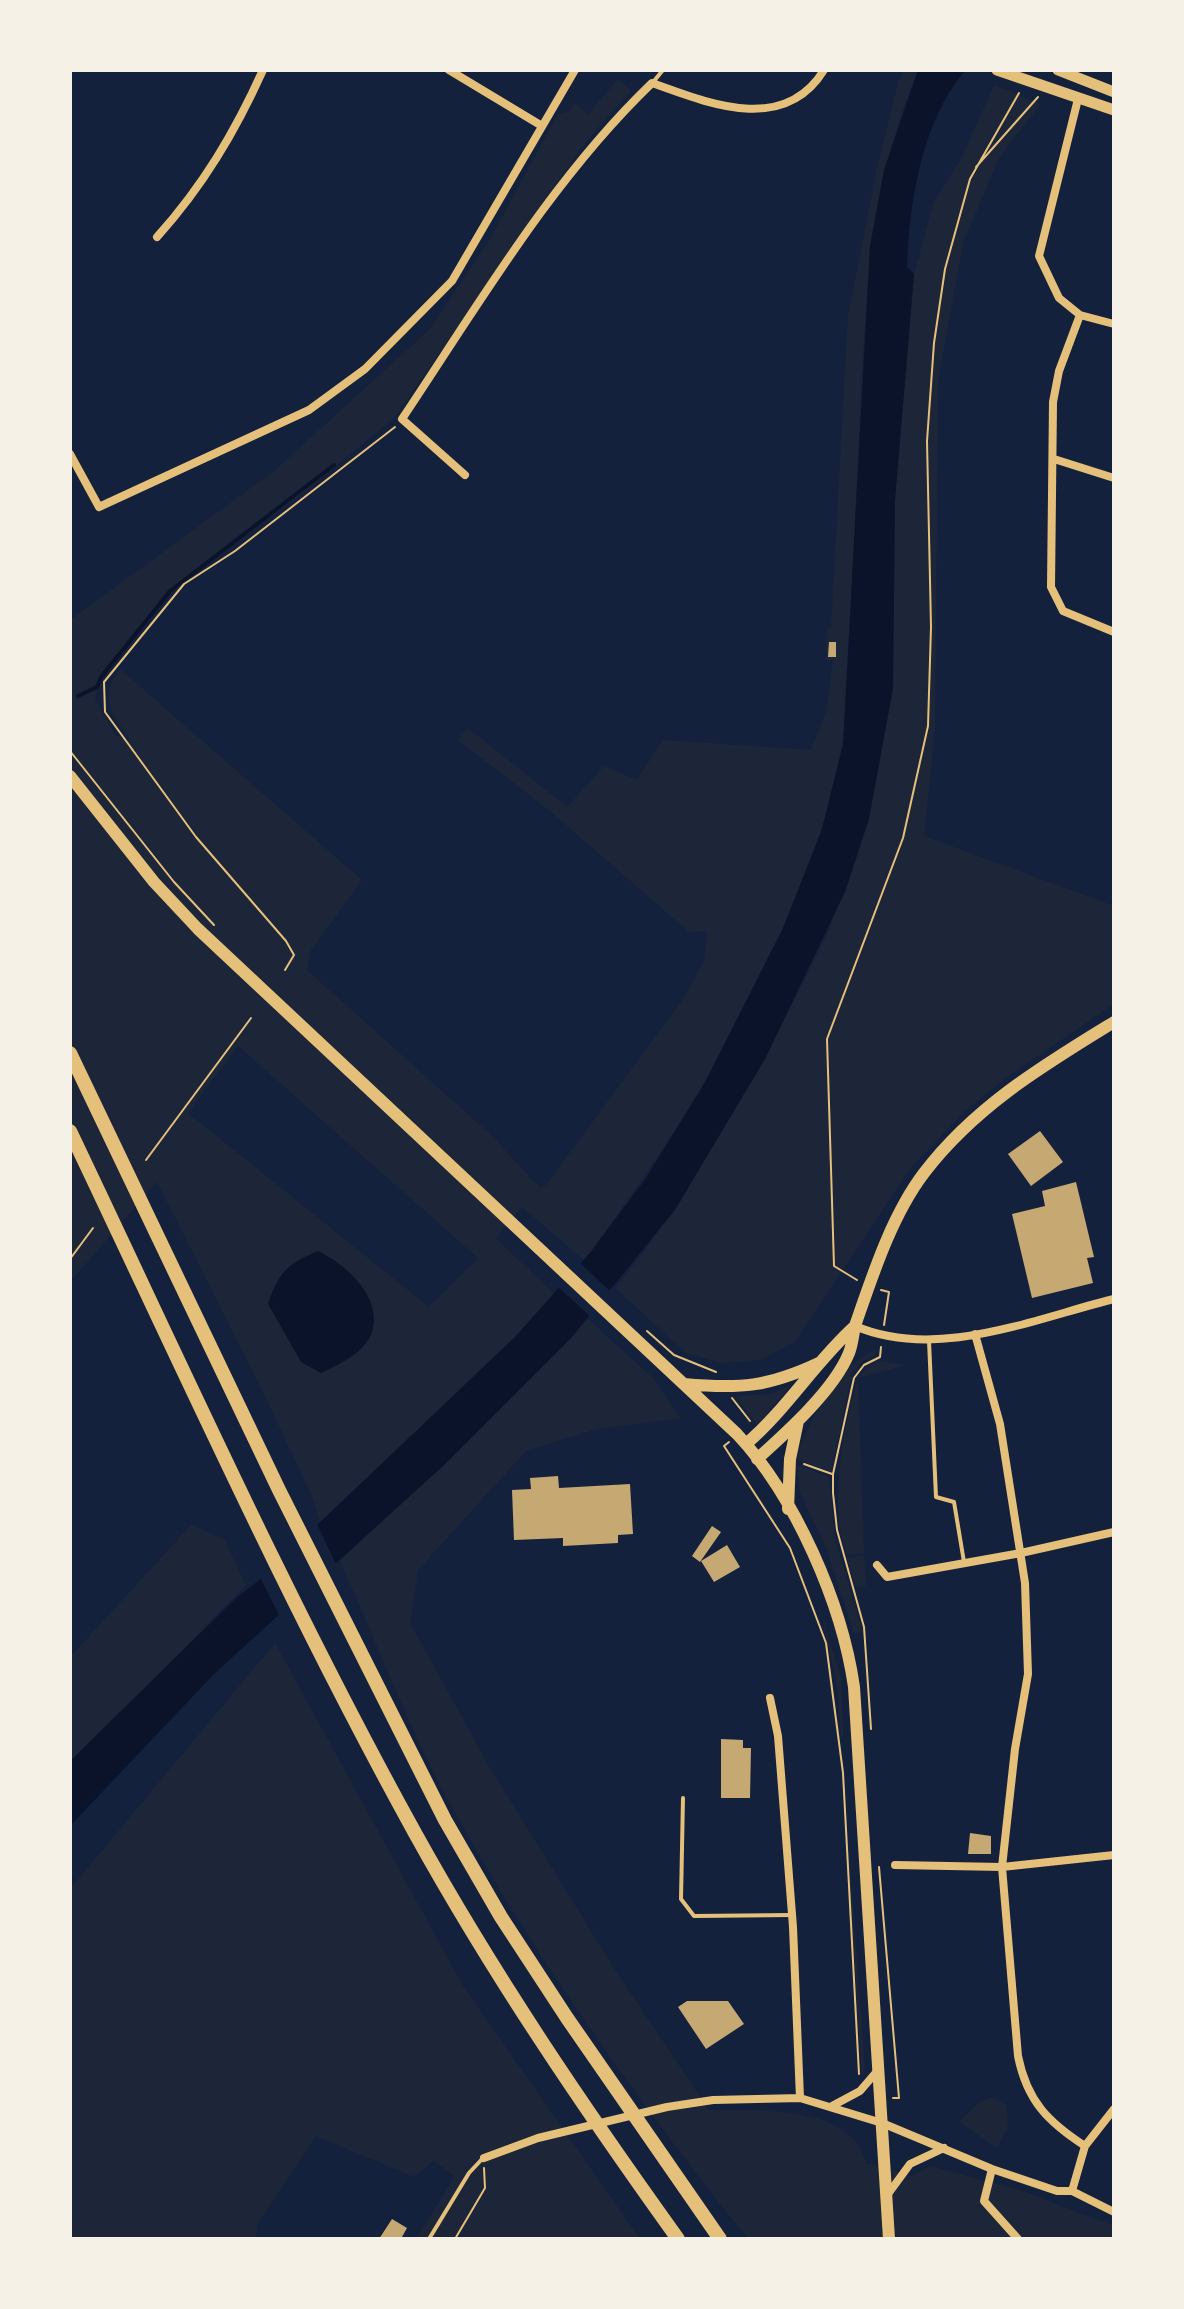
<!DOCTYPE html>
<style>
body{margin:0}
#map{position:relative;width:1184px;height:2309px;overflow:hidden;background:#14213d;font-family:Barlow,sans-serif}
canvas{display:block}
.frame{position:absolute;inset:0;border:72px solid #f6f1e7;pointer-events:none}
</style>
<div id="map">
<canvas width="1184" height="2309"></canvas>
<div class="frame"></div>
</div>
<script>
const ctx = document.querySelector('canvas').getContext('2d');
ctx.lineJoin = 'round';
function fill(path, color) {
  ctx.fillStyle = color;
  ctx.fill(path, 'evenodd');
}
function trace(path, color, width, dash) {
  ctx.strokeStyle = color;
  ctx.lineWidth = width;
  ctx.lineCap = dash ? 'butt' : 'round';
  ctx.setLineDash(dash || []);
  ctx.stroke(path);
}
fill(new Path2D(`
 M 905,70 L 918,70 C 874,174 867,280 861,391 C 858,464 854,538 851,612 C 849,655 850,700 842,744 C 813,919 694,1113 589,1254 L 584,1260 L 522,1207 L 496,1238 L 554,1294 L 515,1337 L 320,1523 L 313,1498 L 260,1386 L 157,1182 L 70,1282 L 70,620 L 274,471 L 429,330 L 490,239 L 558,114 L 568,112 L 575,103 L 588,114 L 618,79 L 631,91 L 588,139 L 394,418 L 307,490 L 166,594 L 100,679 L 95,699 L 115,735 L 131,742 C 114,714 96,701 120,669 L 362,880 L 311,950 L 307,970 L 490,1134 L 539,1187 L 545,1186 L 682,1001 L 705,959 L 707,931 L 689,932 L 550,811 L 458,740 L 468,728 L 567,807 L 604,766 L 637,780 L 663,740 L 811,750 L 827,709 L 833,660 L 826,660 L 827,628 L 831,627 L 848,316 L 877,168 L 899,79 ZM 238,1046 L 478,1258 L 429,1307 L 188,1113 Z
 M 994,85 L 1041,104 L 1000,156 L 963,243 L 938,381 L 935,730 L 924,836 L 1114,906 L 1114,1004 L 1011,1074 L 964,1112 L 909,1170 L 795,1342 L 760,1360 L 721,1363 L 686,1353 L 615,1288 L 647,1248 L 765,1059 L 830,929 L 878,769 L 893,688 L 895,500 L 914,274 L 934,201 L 961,159 Z
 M 588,1319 L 651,1376 L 681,1418 L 598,1429 L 527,1450 L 418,1570 L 410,1623 L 490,1768 L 617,1973 L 709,2110 C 758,2111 852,2104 866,2163 L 911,2176 L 930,2166 L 1023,2191 L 1114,2226 L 1114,2239 L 748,2239 C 640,2103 537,1962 453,1809 C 409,1730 377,1643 340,1561 Z
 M 877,1349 L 875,1355 L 863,1361 L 852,1374 L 831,1472 L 797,1459 C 805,1425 843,1360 877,1349 Z
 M 878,1361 L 906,1365 L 858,1378 L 864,1553 L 846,1555 C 829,1495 842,1439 857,1380 C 862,1371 868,1365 878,1361 Z
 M 790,1386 L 757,1425 L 735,1396 L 771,1394 Z
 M 797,1465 L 829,1477 L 835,1539 L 863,1632 L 854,1633 L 825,1545 L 800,1492 Z
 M 191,1525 L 224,1539 L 246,1585 L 70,1765 L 70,1657 Z
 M 864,1556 L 866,1586 L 856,1587 L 847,1558 Z
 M 822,1616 L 841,1678 L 843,1735 L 841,1736 L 837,1686 Z
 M 275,1643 L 463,1986 L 640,2239 L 416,2239 L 455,2176 L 433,2161 L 414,2177 L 316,2136 L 257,2225 L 256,2239 L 70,2239 L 70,1889 Z
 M 851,1879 L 865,2069 L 862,2079 L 849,1881 Z
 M 992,2097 L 1006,2105 L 1008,2127 L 997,2148 L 959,2122 L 978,2103 Z`), '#1d2539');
fill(new Path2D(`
 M 918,70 L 966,70 C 922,119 909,203 907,267 L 914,274 L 895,500 L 893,688 L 869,819 L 845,892 L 765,1059 L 675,1210 L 572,1337 L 442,1467 L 215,1673 L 70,1826 L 70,1761 L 235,1599 L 257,1582 L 515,1337 L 589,1254 L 646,1178 L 704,1084 L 783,928 L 822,829 L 843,744 L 870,246 L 884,170 Z
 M 318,1251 C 344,1263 381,1295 373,1329 C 368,1351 340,1364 321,1373 L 301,1362 L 268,1304 C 279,1272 287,1264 318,1251 Z`), '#0b132b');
fill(new Path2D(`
 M 578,1261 L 614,1295 L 593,1319 L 556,1285 Z
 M 316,1522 L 338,1568 L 281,1619 L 259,1575 Z`), '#14213d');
trace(new Path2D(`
 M 78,696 L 97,687 L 101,677 L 170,591 L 334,465`), '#0b132b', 4);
fill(new Path2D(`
 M 829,642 L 836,642 L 836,657 L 828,657 Z
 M 1040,1131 L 1063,1162 L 1031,1186 L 1008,1154 Z
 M 1076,1182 L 1094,1257 L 1087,1258 L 1093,1283 L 1032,1298 L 1012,1214 L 1045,1206 L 1042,1191 Z
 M 558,1476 L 559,1488 L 630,1484 L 633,1534 L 618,1535 L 618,1543 L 563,1546 L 563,1538 L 514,1540 L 512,1490 L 531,1489 L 530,1478 Z
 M 712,1526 L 721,1532 L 700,1562 L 692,1556 Z
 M 727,1545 L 740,1567 L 714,1582 L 701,1561 Z
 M 721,1739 L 743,1740 L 743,1748 L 751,1748 L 750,1798 L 721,1798 Z
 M 970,1833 L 991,1836 L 991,1854 L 968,1854 Z
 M 687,2001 L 728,2001 L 744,2024 L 706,2049 L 678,2007 Z
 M 392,2219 L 407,2228 L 402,2237 L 405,2239 L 379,2239 Z`), '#c6a872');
trace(new Path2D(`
 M 976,167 L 1038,97
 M 70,751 L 174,882 L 214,925
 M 285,970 L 294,955 L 286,941 L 196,837 L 105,712 L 104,682 L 184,584 L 235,551 L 395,427
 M 146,1160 L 251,1018
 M 70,1259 L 93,1228
 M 857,1280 L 834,1266 L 827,1039 L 903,838 L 928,726 L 931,627 L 927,441 L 934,343 L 945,269 L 970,179 L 1019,93
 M 881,1290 L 889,1292 L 884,1325
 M 647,1331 L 674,1355 L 716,1372
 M 732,1398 L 750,1421
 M 729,1442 L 724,1446 L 790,1548 L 826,1643 L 843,1773 L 859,2074
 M 804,1464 L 832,1474
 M 871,1729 L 864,1627 L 837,1530 L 833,1493 L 833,1474 L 854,1378 L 864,1365 L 880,1357 L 881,1347
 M 879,1867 L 899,2098 L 893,2098
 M 455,2239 L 485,2188 L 484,2168`), '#e5c07b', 2);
trace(new Path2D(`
 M 654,81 L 663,70
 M 929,1341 L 936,1497 L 954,1502 L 964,1562
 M 683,1798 L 681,1899 L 694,1916 L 792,1915
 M 429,2239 L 469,2173 L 483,2158`), '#e5c07b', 4);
trace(new Path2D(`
 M 449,70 L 542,126
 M 1078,99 L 1039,256 L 1059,298 L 1080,315 L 1059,371 L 1053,402 L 1051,587 L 1063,611 L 1114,632
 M 157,237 C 203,186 235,132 263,70
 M 1080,315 L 1114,324
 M 70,454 L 99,507 L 309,410 L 365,369 L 452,281 L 575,70
 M 1054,459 L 1114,478
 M 465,475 L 402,419 C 479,304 552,179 652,83 C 708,103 784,135 824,70
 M 855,1326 C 937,1361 1033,1319 1114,1299
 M 975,1334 L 1000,1424 L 1025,1583 L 1028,1674 L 1015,1749 L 1002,1867 L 1018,2056 C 1027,2101 1048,2122 1085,2146
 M 877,1565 L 887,1577 L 1021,1553 L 1114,1532
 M 770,1698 L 778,1736 L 793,1927 L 800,2098
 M 895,1865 L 1002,1867 L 1114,1855
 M 832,2106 L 860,2091 L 879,2069
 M 484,2158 L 538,2138 L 667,2107 L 713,2100 L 800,2098 L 882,2123 L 992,2169 L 1057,2191 L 1072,2191 L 1114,2212
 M 992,2169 L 984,2201 L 1018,2239
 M 1072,2191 L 1085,2146 L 1114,2109
 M 888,2194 L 910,2164 L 944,2148`), '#e5c07b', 8);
trace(new Path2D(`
 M 997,70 L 1114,110
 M 1058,70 L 1114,92`), '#e5c07b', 11);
trace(new Path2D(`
 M 70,776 L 154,882 L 198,929 L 737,1434 C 795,1496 842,1603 854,1687 L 889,2239
 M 684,1384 C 740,1389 768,1387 819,1363
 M 746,1444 C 787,1409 815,1362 855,1326
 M 757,1459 C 787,1432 834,1390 849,1353 C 853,1343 853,1332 856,1323 C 873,1274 892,1215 924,1173 C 975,1106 1044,1065 1114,1022
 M 788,1509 L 790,1459 L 798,1421`), '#e5c07b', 12);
trace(new Path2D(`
 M 70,1053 L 279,1490 L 445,1820 L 501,1917 L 567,2018 L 720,2239
 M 70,1131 C 182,1366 289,1605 415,1833 C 493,1974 584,2108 678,2239`), '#e5c07b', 14);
</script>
